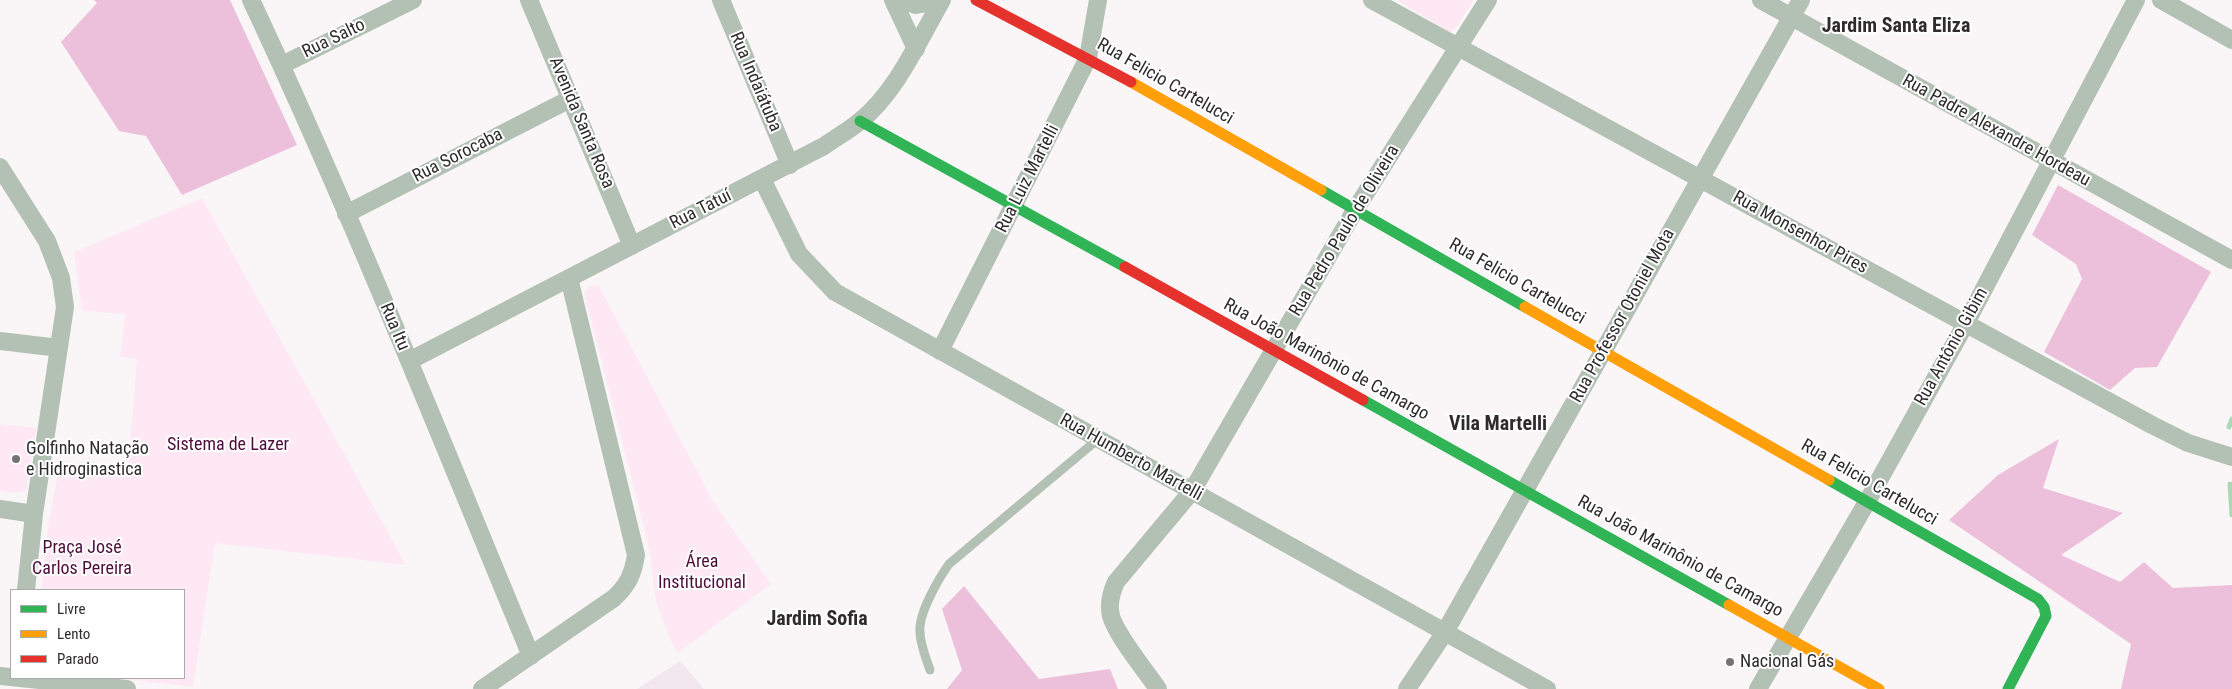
<!DOCTYPE html>
<meta charset="utf-8">
<style>
body{margin:0}
#map{position:relative;width:2232px;height:689px;overflow:hidden;background:#faf6f8;font-family:"Roboto Condensed",sans-serif}
canvas{display:block}
.legend{position:absolute;left:10px;top:589px;width:175px;height:90px;box-sizing:border-box;background:#fff;border:1px solid #abaaab;margin:0;padding:6px 9px;list-style:none;font-size:15px;color:#2e2b2c}
.legend li{display:flex;align-items:center;gap:10px;height:25px}
.legend b{width:25px;border:1px solid #abaaab}
</style>
<div id="map">
<canvas width="2232" height="689"></canvas>
<ul class="legend">
<li><b style="height:6px;background:#30b455"></b>Livre</li>
<li><b style="height:6px;background:#ff9f0a"></b>Lento</li>
<li><b style="height:6px;background:#e5322d"></b>Parado</li>
</ul>
</div>
<script>
const ctx = document.querySelector('canvas').getContext('2d');
ctx.lineJoin = 'round';
function fill(path, color) {
  ctx.fillStyle = color;
  ctx.fill(path, 'evenodd');
}
function trace(path, color, width, dash) {
  ctx.strokeStyle = color;
  ctx.lineWidth = width;
  ctx.lineCap = dash ? 'butt' : 'round';
  ctx.setLineDash(dash || []);
  ctx.stroke(path);
}
function label(font, color, halo, rows, align = 'center') {
  ctx.font = font + ' "Roboto Condensed",sans-serif';
  ctx.lineWidth = 4;
  ctx.setLineDash([]);
  ctx.textBaseline = 'middle';
  ctx.strokeStyle = halo;
  ctx.fillStyle = color;
  for (const [text, x, y, turn = 0] of rows) {
    ctx.save();
    ctx.translate(x, y);
    ctx.rotate((+turn || 0) * Math.PI / 180);
    ctx.textAlign = isNaN(turn) ? turn : align;
    if (halo) ctx.strokeText(text, 0, 0);
    ctx.fillText(text, 0, 0);
    ctx.restore();
  }
}
fill(new Path2D(`
 M 680,661 L 704,689 L 637,689 Z`), '#f1e7ed');
fill(new Path2D(`
 M 1397,0 L 1474,0 L 1457,26 L 1450,33 Z
 M 202,198 L 406,565 L 215,543 L 193,687 L 116,678 L 184,678 L 184,590 L 41,590 L 49,521 L 60,463 L 128,471 L 137,359 L 120,357 L 125,314 L 82,311 L 74,252 Z
 M 590,286 L 599,286 L 713,501 L 771,584 L 678,653 L 669,637 L 656,602 L 649,547 L 584,293 Z
 M 0,424 L 37,428 L 26,491 L 13,493 L 0,491 Z`), '#fde8f4');
fill(new Path2D(`
 M 94,0 L 230,0 L 297,145 L 182,195 L 146,136 L 119,131 L 61,42 L 97,3 Z
 M 2058,185 L 2211,272 L 2157,367 L 2135,368 L 2110,390 L 2044,352 L 2082,279 L 2076,264 L 2032,235 Z
 M 2059,439 L 2043,488 L 2123,513 L 2061,555 L 2120,582 L 2144,562 L 2173,588 L 2232,585 L 2232,689 L 2121,689 L 2131,644 L 1949,520 L 1998,475 Z
 M 964,586 L 1039,679 L 1110,669 L 1118,689 L 947,689 L 962,670 L 942,609 Z`), '#ecc0db');
trace(new Path2D(`
 M 2229,427 L 2232,419
 M 2230,484 L 2232,515`), '#a9dab3', 5);
trace(new Path2D(`
 M 930,670 C 926,658 920,644 920,632 C 918,614 939,578 949,564 L 1097,440`), '#b3c0b4', 9);
trace(new Path2D(`
 M 251,0 C 352,215 440,437 531,656
 M 529,0 L 632,246
 M 721,0 L 790,165
 M 893,0 L 916,49
 M 903,0 L 916,5 L 941,0
 M 1372,0 L 2152,425 L 2188,443 L 2232,457
 M 1761,0 L 2232,260
 M 2161,0 L 2232,40
 M 282,65 L 413,0
 M 0,167 L 47,241 L 61,278 L 65,307 L 34,514 L 26,590
 M 762,179 L 799,254 L 835,292 L 1547,689
 M 346,214 L 570,99
 M 0,341 L 59,348
 M 940,351 L 1088,58 L 1098,0
 M 409,361 L 824,146 C 835,138 848,131 859,122 C 896,93 919,40 942,0
 M 0,509 L 34,514
 M 0,676 L 127,689
 M 482,689 L 614,598 C 628,585 633,574 636,555 L 569,278
 M 1158,689 C 1146,671 1116,635 1111,616 C 1108,604 1111,593 1116,582 L 1192,491 L 1355,210 L 1488,0
 M 1407,689 L 1445,632 L 1801,0
 M 1758,689 L 1867,502 L 1966,323 L 2136,0`), '#b3c0b4', 18);
trace(new Path2D(`
 M 860,121 L 1125,267
 M 1321,190 L 1525,307
 M 1363,400 L 1729,605
 M 1829,480 L 2038,599 L 2044,607 L 2046,616 L 2008,689`), '#30b455', 11);
trace(new Path2D(`
 M 1131,82 L 1321,190
 M 1525,307 L 1829,480
 M 1729,605 L 1879,689`), '#ff9f0a', 11);
trace(new Path2D(`
 M 976,0 L 1131,82
 M 1125,267 L 1363,400`), '#e5322d', 11);
for (const [x, y, r, color] of [
 [16,459,5,"#757273"],
 [1730,662,5,"#757273"]
]) {
  const dot = new Path2D();
  dot.arc(x, y, r, 0, 2 * Math.PI);
  ctx.fillStyle = color;
  ctx.fill(dot);
  trace(dot, '#fff', 2);
}
label('18px', '#2e2b2c', '#fff', [
 ["Rua Salto",334,39,-26],
 ["Rua Indaiátuba",755,82,67],
 ["Rua Felicio Cartelucci",1165,82,30],
 ["Avenida Santa Rosa",581,123,67],
 ["Rua Padre Alexandre Hordeau",1996,131,29],
 ["Rua Sorocaba",458,156,-27],
 ["Rua Luiz Martelli",1028,179,-63],
 ["Rua Tatuí",701,210,-27],
 ["Rua Pedro Paulo de Oliveira",1345,231,-59],
 ["Rua Monsenhor Pires",1800,233,29],
 ["Rua Felicio Cartelucci",1517,282,30],
 ["Rua Professor Otoniel Mota",1623,316,-61],
 ["Rua Itu",394,327,67],
 ["Rua Antônio Gibim",1952,347,-61],
 ["Rua João Marinônio de Camargo",1326,360,29],
 ["Rua Humberto Martelli",1131,458,29],
 ["Rua Felicio Cartelucci",1869,483,30],
 ["Rua João Marinônio de Camargo",1680,557,29]
]);
label('18px', '#4e0b3b', '#fff', [
 ["Sistema de Lazer",228,445],
 ["Praça José",82,548],
 ["Carlos Pereira",82,569],
 ["Área",702,562],
 ["Institucional",702,583]
]);
label('18px', '#2e2b2c', '#fff', [
 ["Golfinho Natação",26,449],
 ["e Hidroginastica",26,470],
 ["Nacional Gás",1740,662]
], 'left');
label('bold 20px', '#2e2b2c', '#fff', [
 ["Jardim Santa Eliza",1896,27],
 ["Vila Martelli",1498,425],
 ["Jardim Sofia",817,620]
]);
</script>
